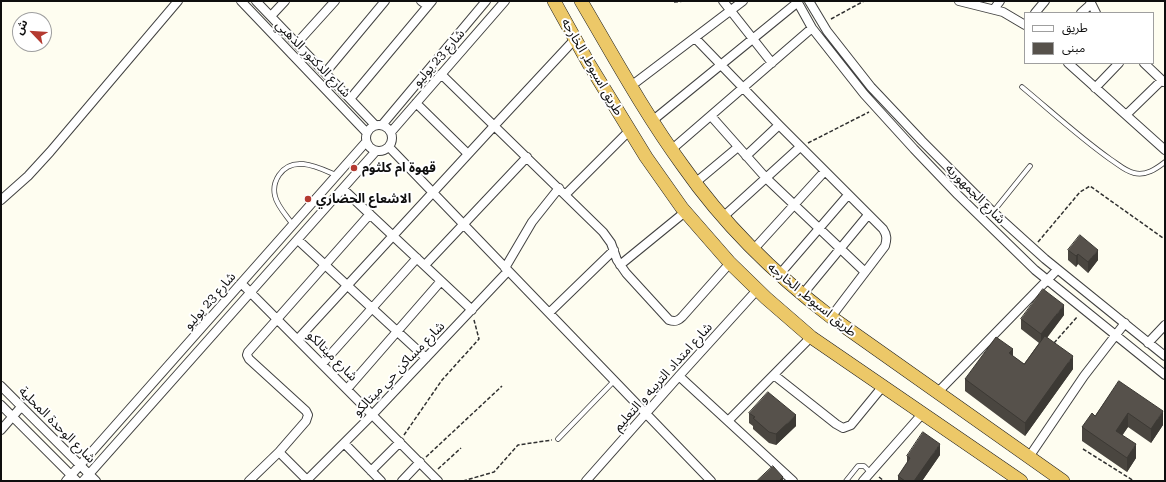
<!DOCTYPE html>
<meta charset="utf-8">
<style>
body{margin:0}
#map{position:relative;width:1166px;height:482px;overflow:hidden;background:#fefdf0;font-family:"Roboto Serif","Noto Sans Arabic",serif}
canvas{display:block}
.frame{position:absolute;inset:0;border:2px solid #0e0e0e;pointer-events:none}
.legend{position:absolute;left:1024px;top:12px;width:130px;height:52px;box-sizing:border-box;background:#fff;border:1px solid #9f9f9f;margin:0;padding:5px 7px;list-style:none;font-size:12px;color:#0e0e0e}
.legend li{display:flex;align-items:center;gap:8px;height:20px}
.legend b{width:20px;border:1px solid #9f9f9f}
.north{position:absolute;left:12px;top:12px;width:40px;height:40px;box-sizing:border-box;background:#fff;border:1px solid #9f9f9f;border-radius:50%;rotate:295deg;font-size:11px;font-weight:700;line-height:16px;text-align:center;color:#0e0e0e}
.north::after{content:'';display:block;margin:auto;width:14px;height:18px;background:#b43a30;clip-path:polygon(50% 0,100% 100%,50% 72%,0 100%)}
</style>
<div id="map">
<canvas width="1166" height="482"></canvas>
<div class="frame"></div>
<ul class="legend">
<li><b style="height:5px;background:#fff"></b>طريق</li>
<li><b style="height:11px;background:#56514b"></b>مبنى</li>
</ul>
<div class="north">ش</div>
</div>
<script>
const ctx = document.querySelector('canvas').getContext('2d');
ctx.lineJoin = 'round';
function trace(path, color, width, dash) {
  ctx.strokeStyle = color;
  ctx.lineWidth = width;
  ctx.lineCap = dash ? 'butt' : 'round';
  ctx.setLineDash(dash || []);
  ctx.stroke(path);
}
function fill(path, color) {
  ctx.fillStyle = color;
  ctx.fill(path, 'evenodd');
}
function label(font, color, halo, rows, align = 'center') {
  ctx.font = font + ' "Roboto Serif","Noto Sans Arabic",serif';
  ctx.lineWidth = 4;
  ctx.setLineDash([]);
  ctx.textBaseline = 'middle';
  ctx.strokeStyle = halo;
  ctx.fillStyle = color;
  for (const [text, x, y, turn = 0] of rows) {
    ctx.save();
    ctx.translate(x, y);
    ctx.rotate((+turn || 0) * Math.PI / 180);
    ctx.textAlign = isNaN(turn) ? turn : align;
    if (halo) ctx.strokeText(text, 0, 0);
    ctx.fillText(text, 0, 0);
    ctx.restore();
  }
}
const service = new Path2D(`
 M 1022,87 C 1051,111 1079,137 1110,159 C 1118,164 1125,171 1134,173 C 1146,176 1156,169 1165,162
 M 993,212 L 1030,166
 M 293,225 C 287,216 277,206 275,196 C 273,188 275,181 279,175 C 293,154 319,168 336,175
 M 558,439 L 614,381
 M 846,481 L 858,466 L 864,466 L 870,472`);
const minor = new Path2D(`
 M 241,1 L 367,133
 M 256,1 L 375,125
 M 421,1 L 428,6
 M 723,1 L 772,63
 M 797,1 L 812,28 L 864,94 L 914,149 L 958,195 L 1035,270 L 1165,375
 M 809,1 L 827,31 L 871,87 L 922,141 L 993,212 L 1045,259 L 1165,356
 M 959,1 L 1003,12 L 1025,25
 M 1090,1 L 1096,13
 M 994,9 L 1000,1
 M 1035,13 L 1045,1
 M 1081,13 L 1091,4
 M 271,16 L 285,1
 M 695,38 L 779,125 L 883,229 C 887,235 887,239 885,246 L 831,317
 M 297,43 L 335,1
 M 1068,63 L 1165,150
 M 1144,63 L 1164,82
 M 325,73 L 385,1
 M 441,74 L 603,232 L 611,243 L 617,260 L 626,273 L 669,320 C 675,322 678,321 682,317 L 730,263
 M 631,86 L 743,1
 M 1095,88 L 1119,63
 M 350,99 L 432,1
 M 416,103 L 468,154
 M 1126,115 L 1162,80
 M 711,116 L 766,178 L 865,272
 M 652,121 L 798,2
 M366 138a13 13 0 1 1 26 0a13 13 0 1 1-26 0Z
 M 382,125 L 486,1
 M 391,132 L 505,1
 M 389,147 L 711,481
 M 671,150 L 812,28
 M 746,156 L 779,125
 M 695,183 L 738,147
 M 343,189 L 472,310
 M 566,194 L 629,131
 M 1,200 L 28,176 L 50,152 L 178,1
 M 723,217 L 800,147
 M 298,240 L 426,358
 M 753,250 L 824,172
 M 425,265 L 527,157
 M 620,265 L 685,212
 M 505,268 L 532,222 L 559,188
 M 779,275 L 848,195
 M 241,283 L 438,481
 M 802,295 L 868,215
 M 549,313 L 614,250
 M 298,339 L 494,126 L 575,39
 M 1148,343 L 1165,325
 M 322,364 L 417,258
 M 774,375 L 836,424 L 843,428 L 851,425 L 883,386
 M 679,376 L 793,481
 M 1,386 L 96,481
 M 347,389 L 441,281
 M 937,393 L 1057,270
 M 1,405 L 77,481
 M 728,421 L 811,337
 M 1,430 L 21,407
 M 344,443 L 381,481
 M 279,452 L 307,480
 M 1029,457 L 1084,376 L 1125,323
 M 371,471 L 400,442
 M 66,481 L 366,142
 M 83,481 L 376,151
 M 249,481 L 279,452 L 306,421 L 308,415 L 306,411 L 249,359 L 247,355 L 248,352 L 370,214
 M 306,481 L 373,414 L 508,271
 M 402,481 L 420,462
 M 586,481 L 679,376 L 757,290
 M 863,481 L 923,413`);
const trunk = new Path2D(`
 M 554,1 L 589,64 L 646,157 L 682,208 L 730,263 L 766,298 L 811,337 L 1021,481
 M 581,1 C 614,57 645,114 683,166 C 725,226 773,273 831,317 L 1063,481`);
trace(service, '#414141', 5.5);
trace(minor, '#414141', 10);
trace(trunk, '#1f1f1f', 14);
trace(new Path2D(`
 M 674,2 L 685,1
 M 831,19 L 864,1
 M 808,143 L 869,112
 M 1038,242 L 1080,192 L 1090,186 L 1163,238
 M 1054,343 L 1078,316
 M 404,435 L 442,380 L 479,339 L 474,320
 M 1083,449 L 1134,481
 M 426,457 L 502,386
 M 438,469 L 461,448
 M 879,477 L 884,481
 M 463,481 L 494,472 L 518,445 L 552,440`), '#303030', 1.5, [4, 2]);
trace(service, '#fff', 4);
trace(minor, '#fff', 8);
trace(trunk, '#ecc868', 13);
fill(new Path2D(`
 M 1068,250 L 1098,260 L 1088,273 L 1078,264 L 1076,267 L 1068,260 Z
 M 1064,315 L 1047,338 L 1073,369 L 1025,436 L 965,391 L 965,379 L 1013,356 L 1024,364 L 1039,343 L 1021,329 L 1021,319 Z
 M 1119,381 L 1163,425 L 1151,443 L 1128,427 L 1122,435 L 1136,458 L 1127,472 L 1082,441 L 1082,427 L 1095,416 Z
 M 749,413 L 796,426 L 776,445 L 769,443 L 753,429 L 753,426 L 749,423 Z
 M 940,455 L 922,481 L 898,481 L 898,476 L 907,463 L 907,456 Z`), '#4a4640');
fill(new Path2D(`
 M 1098,250 L 1098,260 L 1088,273 L 1088,262 Z
 M 1078,254 L 1078,264 L 1076,267 L 1076,256 Z
 M 1064,305 L 1064,315 L 1041,345 L 1041,334 Z
 M 1013,349 L 1013,361 L 1009,353 Z
 M 1073,356 L 1073,369 L 1025,436 L 1025,423 Z
 M 1163,411 L 1163,425 L 1151,443 L 1151,429 Z
 M 1128,413 L 1128,427 L 1116,445 L 1116,431 Z
 M 796,415 L 796,426 L 776,445 L 776,434 Z
 M 940,444 L 940,455 L 922,481 L 914,481 Z
 M 1136,444 L 1136,458 L 1127,472 L 1127,458 Z
 M 783,477 L 783,481 L 779,481 Z`), '#3c3934');
const building = new Path2D(`
 M 1080,235 L 1098,250 L 1088,262 L 1078,254 L 1076,256 L 1068,250 Z
 M 1043,289 L 1064,305 L 1041,334 L 1021,319 Z
 M 1045,336 L 1073,356 L 1025,423 L 965,379 L 996,337 L 1013,349 L 1009,353 L 1024,364 Z
 M 1119,381 L 1163,411 L 1151,429 L 1128,413 L 1116,431 L 1136,444 L 1127,458 L 1082,427 L 1092,413 L 1095,416 Z
 M 768,392 L 796,415 L 776,434 L 769,432 L 753,418 L 755,417 L 749,413 Z
 M 923,432 L 940,444 L 914,481 L 905,481 L 898,476 L 910,458 L 907,456 Z
 M 773,466 L 783,477 L 779,481 L 757,481 Z`);
fill(building, '#56514b');
trace(building, '#3c3934', 1);
for (const [x, y, r, color] of [
 [354,168,4,"#b43a30"],
 [308,199,4,"#b43a30"]
]) {
  const dot = new Path2D();
  dot.arc(x, y, r, 0, 2 * Math.PI);
  ctx.fillStyle = color;
  ctx.fill(dot);
  trace(dot, '#fff', 1.5);
}
label('13px', '#0e0e0e', '#fff', [
 ["شارع 23 يوليو",439,58,-49],
 ["شارع الدكتور الذهبي",313,59,46],
 ["طريق اسيوط, الخارجه",592,67,60],
 ["شارع الجمهوريه",975,194,45],
 ["طريق اسيوط, الخارجه",812,300,39],
 ["شارع 23 يوليو",210,301,-49],
 ["شارع ميتالكو",332,356,45],
 ["شارع مساكن حي ميتالكو",399,369,-46],
 ["شارع امتداد التربيه و التعليم",663,377,-48],
 ["شارع الوحدة المحلية",57,425,45]
]);
label('bold 13px', '#0e0e0e', '#fff', [
 ["قهوة ام كلثوم",362,168],
 ["الاشعاع الحضاري",316,199]
], 'left');
</script>
